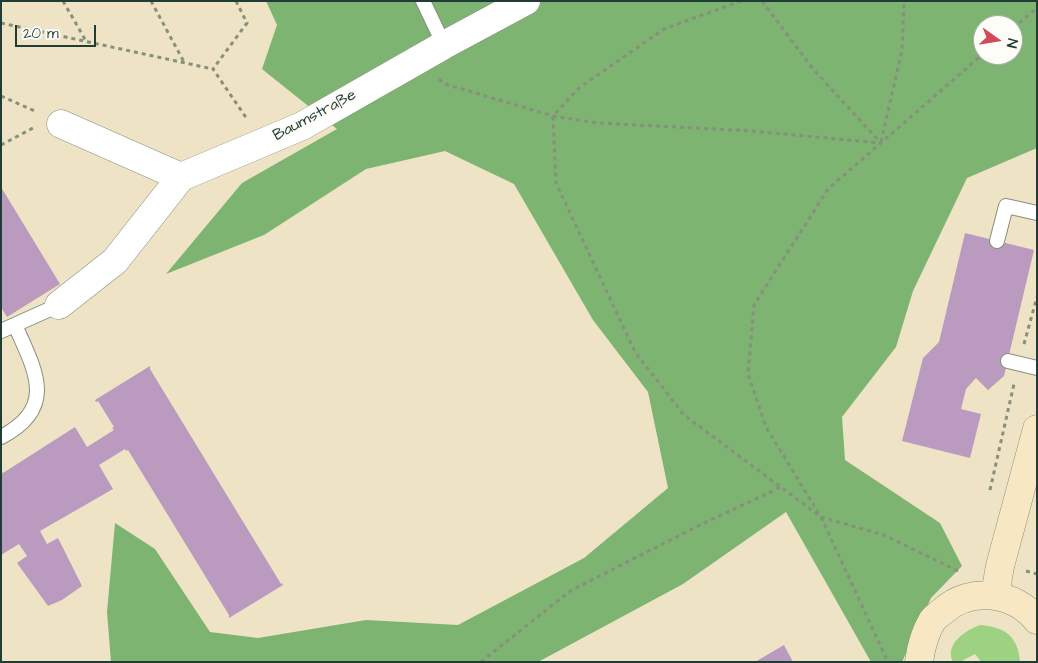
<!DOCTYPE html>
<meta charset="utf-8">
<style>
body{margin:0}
#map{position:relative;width:1038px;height:663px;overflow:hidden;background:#eee3c5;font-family:"Architects Daughter",sans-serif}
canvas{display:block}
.frame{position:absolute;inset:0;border:2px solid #1f3d34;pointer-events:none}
.north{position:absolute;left:973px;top:15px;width:50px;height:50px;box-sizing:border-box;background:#fdfcf7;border:1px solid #a4b0a9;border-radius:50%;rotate:103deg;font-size:14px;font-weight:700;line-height:20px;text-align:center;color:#1f3d34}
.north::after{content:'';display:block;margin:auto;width:18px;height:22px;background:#d1495b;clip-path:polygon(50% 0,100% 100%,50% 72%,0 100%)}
.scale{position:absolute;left:15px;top:25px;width:81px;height:22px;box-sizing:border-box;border:2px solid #1f3d34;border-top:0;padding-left:6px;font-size:15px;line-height:18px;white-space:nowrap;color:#1f3d34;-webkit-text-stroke:4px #fdfcf7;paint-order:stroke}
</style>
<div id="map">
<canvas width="1038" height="663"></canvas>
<div class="frame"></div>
<div class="north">N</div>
<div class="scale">20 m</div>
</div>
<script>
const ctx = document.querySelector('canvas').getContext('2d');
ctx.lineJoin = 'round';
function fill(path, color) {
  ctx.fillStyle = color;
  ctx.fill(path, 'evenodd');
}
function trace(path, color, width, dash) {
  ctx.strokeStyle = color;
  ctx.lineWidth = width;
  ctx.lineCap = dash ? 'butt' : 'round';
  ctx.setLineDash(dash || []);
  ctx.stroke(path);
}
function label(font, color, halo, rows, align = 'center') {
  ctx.font = font + ' "Architects Daughter",sans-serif';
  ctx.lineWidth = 5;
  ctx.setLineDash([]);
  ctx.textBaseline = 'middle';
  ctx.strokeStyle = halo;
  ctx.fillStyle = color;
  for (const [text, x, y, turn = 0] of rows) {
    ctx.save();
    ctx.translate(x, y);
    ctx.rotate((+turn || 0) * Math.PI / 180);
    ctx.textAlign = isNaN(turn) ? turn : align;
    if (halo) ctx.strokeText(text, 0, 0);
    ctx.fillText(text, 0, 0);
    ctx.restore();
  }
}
fill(new Path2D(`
 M 980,625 C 1005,627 1018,636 1020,662 L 981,662 L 975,654 L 960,662 L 953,662 C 944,644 966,630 980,625 Z`), '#9dd283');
fill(new Path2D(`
 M 266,1 L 1037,1 L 1037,148 L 967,178 L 913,291 L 896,347 L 842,417 L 845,460 L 940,523 L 962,566 L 931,598 L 902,662 L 871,662 L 786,512 L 683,584 L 538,662 L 111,662 L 107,612 L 115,523 L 155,549 L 210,632 L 258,638 L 366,620 L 458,625 L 584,558 L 668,488 L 648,392 L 593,320 L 514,184 L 445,151 L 366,169 L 264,235 L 166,274 L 242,183 L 337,129 L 262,69 L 277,25 ZM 983,25 L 1013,25 L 1013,55 L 983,55 Z`), '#7eb471');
fill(new Path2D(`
 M 1,187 L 60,284 L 7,317 L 1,307 Z
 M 965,233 L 1034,250 L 1004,376 L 988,390 L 976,378 L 966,389 L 961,409 L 981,414 L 970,458 L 902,441 L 923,358 L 939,342 Z
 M 150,366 L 150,369 L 281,584 L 282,583 L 283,585 L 229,618 L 229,615 L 128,450 L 126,451 L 125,449 L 99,465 L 113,489 L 40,531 L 47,544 L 58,538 L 82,586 L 62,600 L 48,606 L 17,563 L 27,556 L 19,544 L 1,555 L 1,471 L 3,473 L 75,427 L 87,447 L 114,430 L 112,428 L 114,427 L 98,401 L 96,402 L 95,400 Z
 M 784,645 L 793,662 L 755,662 Z`), '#ba9bbf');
const service = new Path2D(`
 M 423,1 L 444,45
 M 997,241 L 1006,206 L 1037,213
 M 1,331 L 59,305
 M 1008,361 L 1037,368
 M 1,437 C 58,408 35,370 15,325`);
const minor = new Path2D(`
 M 61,124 L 181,177 L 302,126 L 444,45 L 526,1
 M 59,305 L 115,261 L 181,177`);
const secondary = new Path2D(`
 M 995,595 L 1000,566 L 1037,429
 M 919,662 C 921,647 924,634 932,621 C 935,617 939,614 943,611 C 971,586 1014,592 1037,620`);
trace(service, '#86907c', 16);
trace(minor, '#86907c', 29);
trace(secondary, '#86907c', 29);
trace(new Path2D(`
 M 63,1 L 86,41
 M 151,1 L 184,62
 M 236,1 L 247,23 L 213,69 L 247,119
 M 741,1 L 664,29 L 579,88 L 553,116 L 556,183 L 635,352 L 684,415 L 821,517 L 888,662
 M 762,1 L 813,69 L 880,142
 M 1,23 L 213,69
 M 1013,28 L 1037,8
 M 439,79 L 445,84 L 553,116 L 597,123 L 753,131 L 880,143
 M 1,96 L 37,112
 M 881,142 L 902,50 L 904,1
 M 1,145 L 35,127
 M 1024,344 L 1037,297
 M 990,490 L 1014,384
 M 958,571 L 884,535 L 821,517 L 766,427 L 748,374 L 754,305 L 828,189 L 983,54
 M 1026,571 L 1037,574
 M 481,662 L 570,591 L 700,525 L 781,487`), '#86907c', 3, [4, 4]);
trace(service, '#fff', 14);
trace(minor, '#fff', 28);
trace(secondary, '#f7e8c3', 28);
label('16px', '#1f3d34', '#fdfcf7', [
 ["Baumstraße",315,116,-28]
]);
</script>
